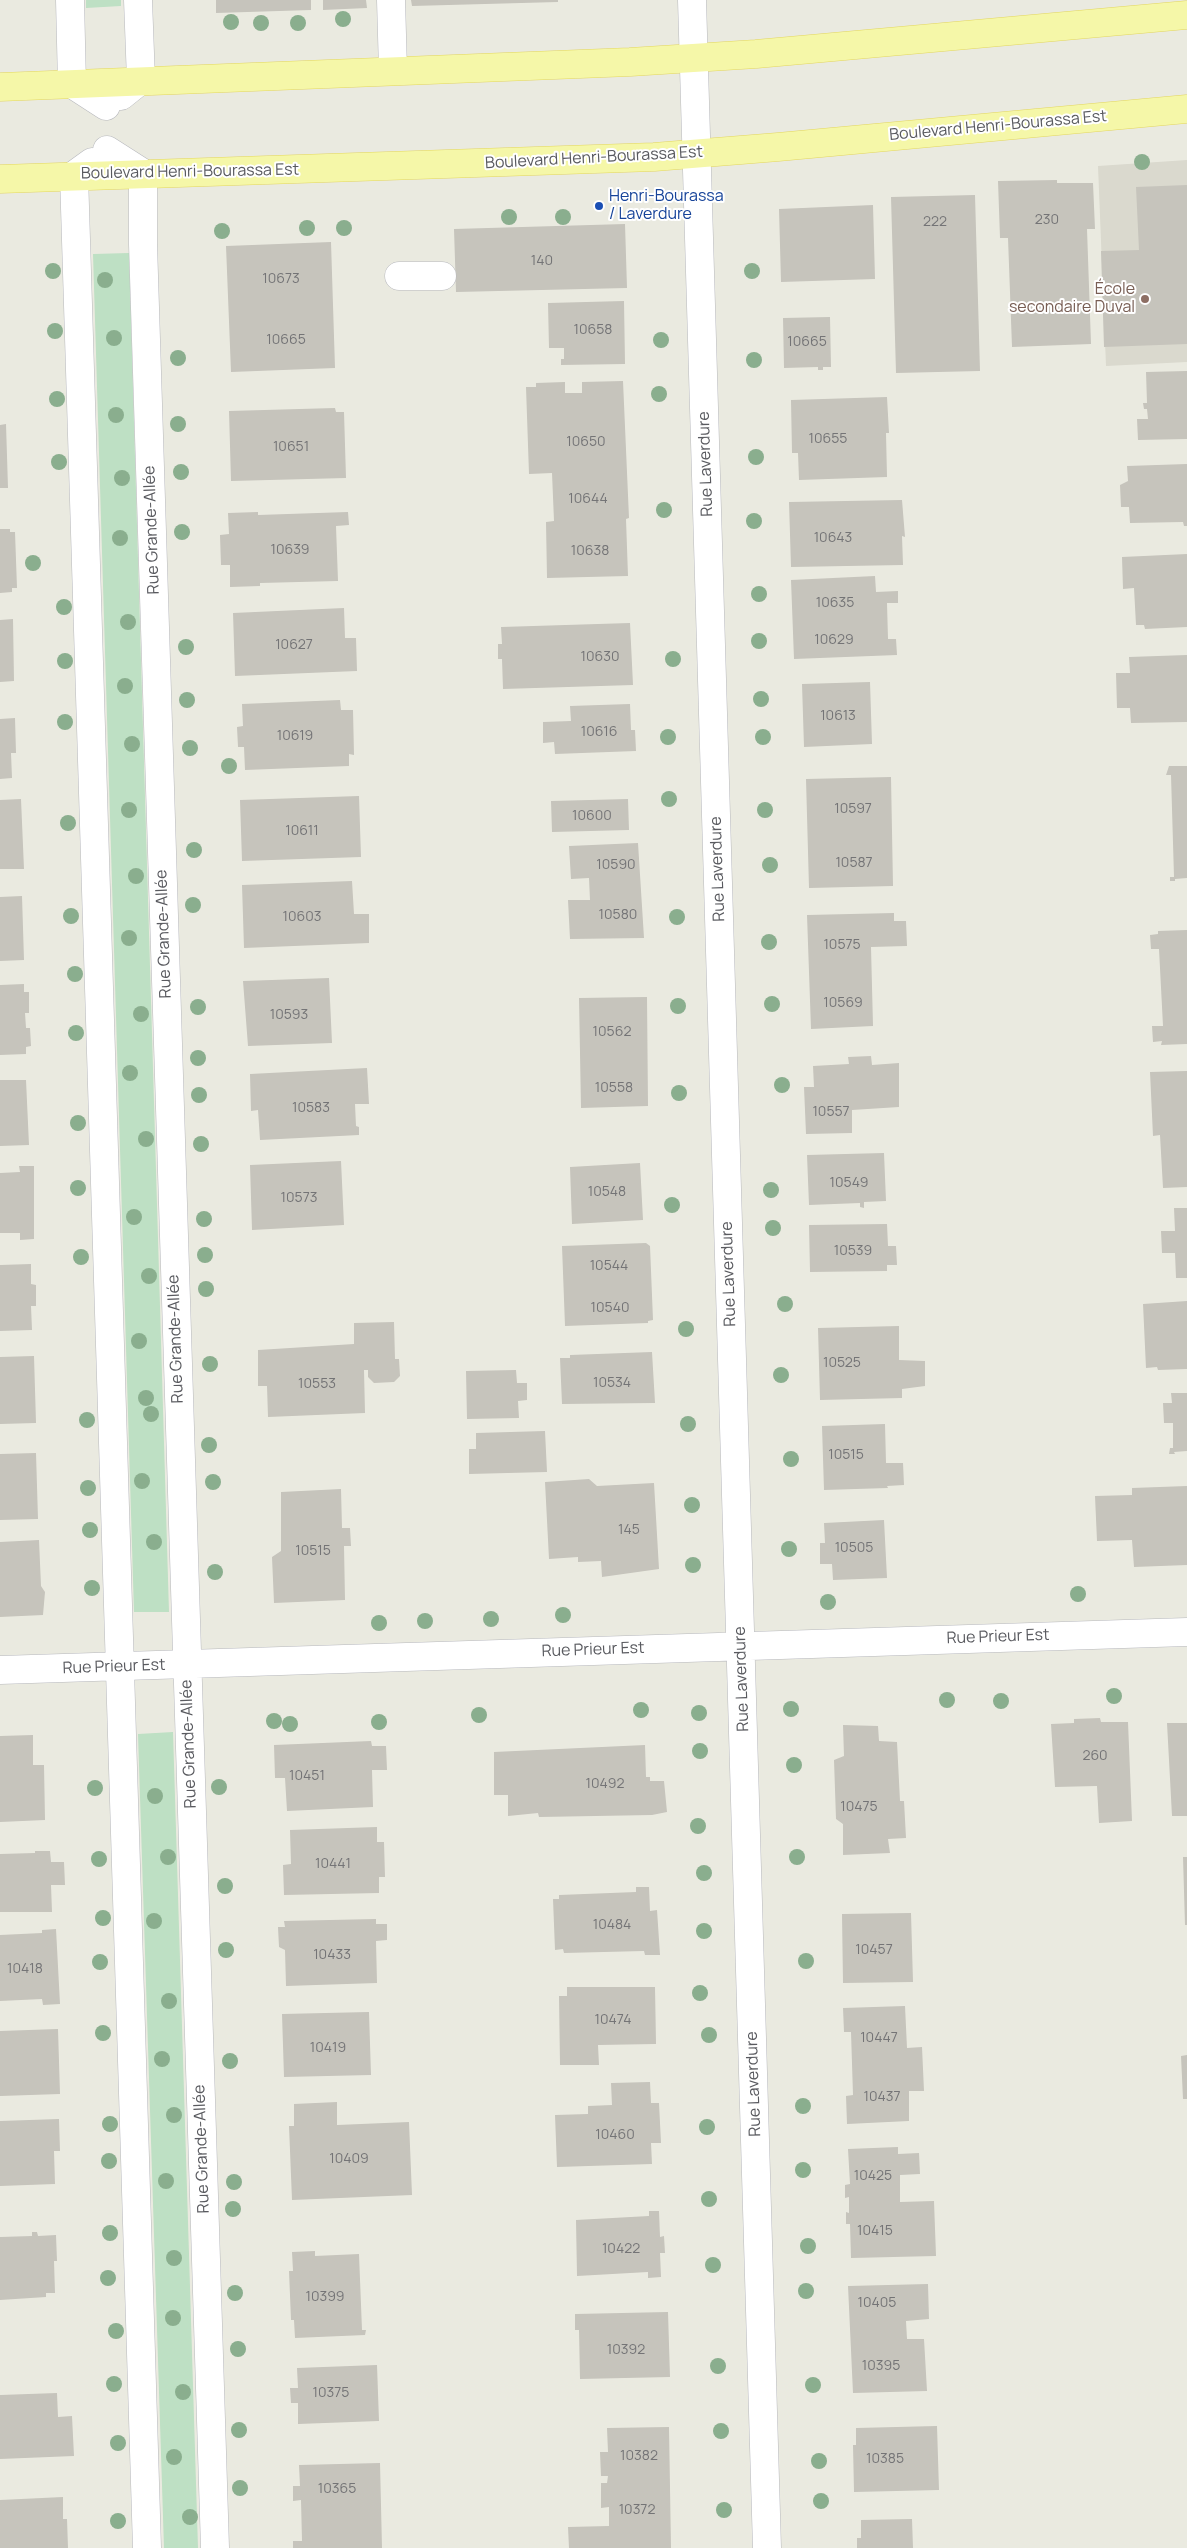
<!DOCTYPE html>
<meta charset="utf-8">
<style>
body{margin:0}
canvas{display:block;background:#eaeae0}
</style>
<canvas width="1187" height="2548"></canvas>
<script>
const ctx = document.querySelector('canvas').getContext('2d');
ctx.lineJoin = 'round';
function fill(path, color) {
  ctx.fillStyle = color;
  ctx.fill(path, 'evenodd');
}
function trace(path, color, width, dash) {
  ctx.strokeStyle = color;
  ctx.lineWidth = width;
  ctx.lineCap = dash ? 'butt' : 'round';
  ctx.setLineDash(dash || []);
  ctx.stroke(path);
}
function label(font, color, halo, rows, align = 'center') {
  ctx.font = font + ' Manrope,sans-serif';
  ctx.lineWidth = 4;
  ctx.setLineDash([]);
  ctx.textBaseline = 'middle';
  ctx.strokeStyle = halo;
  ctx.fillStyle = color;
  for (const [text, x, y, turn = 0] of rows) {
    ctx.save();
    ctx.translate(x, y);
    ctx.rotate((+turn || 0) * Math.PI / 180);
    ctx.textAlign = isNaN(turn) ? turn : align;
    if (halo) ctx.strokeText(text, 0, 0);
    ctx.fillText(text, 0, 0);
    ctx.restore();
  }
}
fill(new Path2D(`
 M 1187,160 L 1187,362 L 1106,366 L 1098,166 Z`), '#dad9ce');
fill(new Path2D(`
 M 86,0 L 121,0 L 121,6 L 86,8 Z
 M 129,253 L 169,1612 L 134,1612 L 93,254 Z
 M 173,1732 L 198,2548 L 164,2548 L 138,1734 Z`), '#bee0c4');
fill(new Path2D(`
 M 216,0 L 311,0 L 311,10 L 216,13 Z
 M 323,0 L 366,0 L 367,8 L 323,10 Z
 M 411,0 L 558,0 L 558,2 L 412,6 Z
 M 1057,180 L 1057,183 L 1093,183 L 1095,229 L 1087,229 L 1091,344 L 1012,347 L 1008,238 L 1000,238 L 998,181 Z
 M 1187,185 L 1187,344 L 1104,347 L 1101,251 L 1139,250 L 1136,187 Z
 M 975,195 L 980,371 L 896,373 L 891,197 Z
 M 873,205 L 875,279 L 781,282 L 779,209 Z
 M 625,224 L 627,288 L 456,292 L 454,229 Z
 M 331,242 L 335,368 L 231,372 L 226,246 Z
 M 624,301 L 625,364 L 561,365 L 561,359 L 564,359 L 564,348 L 549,348 L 548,303 Z
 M 830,317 L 831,367 L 823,367 L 823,370 L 818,370 L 818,367 L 784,368 L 783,318 Z
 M 1187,371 L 1187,439 L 1138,440 L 1137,419 L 1148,419 L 1147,409 L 1144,409 L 1143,403 L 1147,403 L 1146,372 Z
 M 623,381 L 629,518 L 626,519 L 628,576 L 547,578 L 546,522 L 554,521 L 552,473 L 529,474 L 526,387 L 536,387 L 536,383 L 565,382 L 565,393 L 582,393 L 582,382 Z
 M 887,397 L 889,433 L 886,433 L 887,477 L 799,480 L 798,453 L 792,453 L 791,400 Z
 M 335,408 L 336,412 L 344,412 L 346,478 L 231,481 L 229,411 Z
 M 6,424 L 8,488 L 0,488 L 0,425 Z
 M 1187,464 L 1187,526 L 1184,526 L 1183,522 L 1130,523 L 1129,507 L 1121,507 L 1120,485 L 1128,481 L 1127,466 Z
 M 902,500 L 905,537 L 902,536 L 903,565 L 791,567 L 789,502 Z
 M 258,512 L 258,515 L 348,512 L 349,525 L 336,526 L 338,581 L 260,583 L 260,586 L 230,587 L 230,565 L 221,565 L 220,535 L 229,534 L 228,513 Z
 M 0,529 L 10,529 L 10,532 L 15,532 L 17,588 L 12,588 L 12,592 L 0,593 Z
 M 1187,554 L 1187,627 L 1145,629 L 1144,625 L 1136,625 L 1134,588 L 1123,589 L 1122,557 Z
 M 875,576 L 876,592 L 898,591 L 898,603 L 887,603 L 888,639 L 896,639 L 897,655 L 794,659 L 791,580 Z
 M 344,608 L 345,638 L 356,638 L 357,671 L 235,676 L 233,613 Z
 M 13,619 L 14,681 L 0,682 L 0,620 Z
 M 630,623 L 633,685 L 503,689 L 502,659 L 498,659 L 498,644 L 502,644 L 501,627 Z
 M 1187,655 L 1187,722 L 1131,723 L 1130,708 L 1117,708 L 1116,673 L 1130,673 L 1129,657 Z
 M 870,682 L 872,744 L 804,747 L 802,684 Z
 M 340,700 L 341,710 L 353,710 L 354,755 L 349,754 L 349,766 L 245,770 L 244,747 L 238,747 L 237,727 L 243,726 L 242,704 Z
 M 630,704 L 631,730 L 635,730 L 636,751 L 555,754 L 554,742 L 543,743 L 543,722 L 571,721 L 570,706 Z
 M 15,718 L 16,753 L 11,753 L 12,778 L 0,779 L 0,719 Z
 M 1169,766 L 1187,766 L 1187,878 L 1175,879 L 1175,881 L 1170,881 L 1170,877 L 1174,877 L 1171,775 L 1166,775 Z
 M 891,777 L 893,886 L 809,888 L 806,779 Z
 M 359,796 L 361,857 L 242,861 L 240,800 Z
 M 21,799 L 24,869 L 0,869 L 0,800 Z
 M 628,799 L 629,830 L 552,832 L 551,801 Z
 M 638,843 L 644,938 L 570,939 L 568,900 L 590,900 L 589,878 L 571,879 L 569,846 Z
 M 352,881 L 354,914 L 369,914 L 369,943 L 244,948 L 242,885 Z
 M 22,896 L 24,960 L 0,961 L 0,897 Z
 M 894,913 L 894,921 L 906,921 L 907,946 L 871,947 L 873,1026 L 811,1029 L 807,915 Z
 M 1187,930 L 1187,1044 L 1161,1045 L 1162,1041 L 1153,1042 L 1152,1026 L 1163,1026 L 1159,949 L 1151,949 L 1150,935 L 1158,934 L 1158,931 Z
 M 329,978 L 332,1043 L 248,1046 L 243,981 Z
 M 24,984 L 24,992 L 29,992 L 29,1013 L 25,1013 L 26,1028 L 30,1028 L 31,1046 L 26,1047 L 26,1054 L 0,1055 L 0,985 Z
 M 647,997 L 648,1106 L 581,1108 L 579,998 Z
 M 871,1056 L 872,1065 L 899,1063 L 899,1107 L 852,1110 L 852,1133 L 806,1134 L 804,1087 L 814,1087 L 813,1066 L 849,1064 L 848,1057 Z
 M 367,1068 L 369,1104 L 355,1104 L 356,1126 L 359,1127 L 359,1135 L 260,1140 L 258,1110 L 251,1111 L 250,1074 Z
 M 1187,1071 L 1187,1187 L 1163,1188 L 1160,1135 L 1153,1136 L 1150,1072 Z
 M 0,1080 L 26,1080 L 29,1145 L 0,1146 Z
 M 884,1153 L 886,1201 L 864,1202 L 864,1208 L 860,1207 L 860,1203 L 809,1205 L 807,1155 Z
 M 341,1161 L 344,1225 L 252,1230 L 250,1165 Z
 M 640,1163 L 643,1220 L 572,1224 L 570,1167 Z
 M 19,1166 L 34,1166 L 34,1239 L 20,1240 L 20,1233 L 0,1233 L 0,1173 L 20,1172 Z
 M 1174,1208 L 1187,1208 L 1187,1278 L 1176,1278 L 1175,1253 L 1162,1253 L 1161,1231 L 1175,1231 Z
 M 887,1224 L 888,1246 L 896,1246 L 897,1265 L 887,1265 L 887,1271 L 810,1272 L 809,1225 Z
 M 646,1243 L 650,1246 L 653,1320 L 648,1321 L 648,1323 L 565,1326 L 562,1246 Z
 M 31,1264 L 31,1284 L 36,1285 L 36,1306 L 31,1306 L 32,1330 L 0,1331 L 0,1265 Z
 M 1187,1301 L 1187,1369 L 1158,1370 L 1157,1367 L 1146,1368 L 1143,1304 Z
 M 394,1322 L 395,1359 L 399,1359 L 400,1376 L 394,1382 L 374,1383 L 368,1377 L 368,1370 L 364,1370 L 365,1413 L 268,1417 L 267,1386 L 258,1386 L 258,1350 L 354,1344 L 354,1323 Z
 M 899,1326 L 899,1360 L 925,1361 L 925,1386 L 902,1389 L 902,1398 L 820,1400 L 818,1328 Z
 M 652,1352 L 655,1403 L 562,1404 L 560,1358 L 570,1358 L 570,1355 Z
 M 34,1356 L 36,1423 L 0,1424 L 0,1357 Z
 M 516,1370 L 517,1383 L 527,1383 L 527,1400 L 518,1401 L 519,1418 L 467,1419 L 466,1371 Z
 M 1171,1393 L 1187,1393 L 1187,1451 L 1174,1452 L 1175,1454 L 1169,1454 L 1170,1448 L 1173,1448 L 1173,1423 L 1164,1423 L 1163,1403 L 1172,1403 Z
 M 885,1424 L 886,1463 L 903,1463 L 904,1485 L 887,1486 L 888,1488 L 824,1490 L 822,1426 Z
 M 545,1431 L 547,1472 L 469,1474 L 469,1449 L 476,1449 L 476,1433 Z
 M 36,1453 L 38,1519 L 0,1520 L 0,1454 Z
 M 589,1479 L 597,1486 L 654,1483 L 659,1569 L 602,1577 L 601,1561 L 578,1562 L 578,1557 L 549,1559 L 545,1482 Z
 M 1187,1486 L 1187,1565 L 1134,1567 L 1132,1540 L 1097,1541 L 1095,1496 L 1132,1495 L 1132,1488 Z
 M 341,1489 L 342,1528 L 350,1528 L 351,1546 L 344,1546 L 345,1600 L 274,1603 L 272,1557 L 281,1551 L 281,1492 Z
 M 884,1520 L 887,1578 L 833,1580 L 832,1564 L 820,1564 L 820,1543 L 825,1543 L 824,1523 Z
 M 39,1540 L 41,1586 L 45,1592 L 43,1615 L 0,1617 L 0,1542 Z
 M 1100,1718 L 1101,1722 L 1128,1722 L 1132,1821 L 1099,1823 L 1097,1786 L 1055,1787 L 1051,1724 L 1074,1723 L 1074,1719 Z
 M 1167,1723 L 1187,1723 L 1187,1816 L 1172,1816 Z
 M 843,1725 L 878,1726 L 879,1741 L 897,1742 L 900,1801 L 904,1801 L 906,1838 L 888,1839 L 890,1853 L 843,1855 L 843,1824 L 836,1819 L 834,1760 L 844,1756 Z
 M 33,1735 L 33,1765 L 44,1765 L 45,1820 L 0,1822 L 0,1736 Z
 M 371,1741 L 372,1746 L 386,1746 L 387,1770 L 372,1770 L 373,1807 L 287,1811 L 285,1778 L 275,1778 L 274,1745 Z
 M 645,1745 L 646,1777 L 650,1777 L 650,1781 L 664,1781 L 667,1812 L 652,1815 L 539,1817 L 538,1813 L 508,1816 L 508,1795 L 494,1795 L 494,1752 Z
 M 377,1827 L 377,1842 L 384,1842 L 385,1877 L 379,1877 L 379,1893 L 284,1895 L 283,1865 L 291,1864 L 290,1830 Z
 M 35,1851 L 50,1851 L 51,1862 L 64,1862 L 65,1885 L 51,1885 L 52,1912 L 0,1912 L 0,1854 L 35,1853 Z
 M 1183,1857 L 1187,1857 L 1187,1925 L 1185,1925 Z
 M 636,1887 L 649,1887 L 650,1911 L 657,1910 L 660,1955 L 645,1955 L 644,1951 L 564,1953 L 563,1949 L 555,1950 L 553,1899 L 559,1899 L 559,1895 L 636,1892 Z
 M 911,1913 L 913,1982 L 843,1983 L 842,1914 Z
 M 376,1919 L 376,1924 L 387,1924 L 387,1940 L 376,1941 L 377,1983 L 286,1986 L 285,1950 L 279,1947 L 278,1927 L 285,1927 L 284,1921 Z
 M 56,1929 L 60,2004 L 43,2005 L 42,1999 L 0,2001 L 0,1935 L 42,1933 L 42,1930 Z
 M 567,1987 L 655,1987 L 656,2044 L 598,2045 L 599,2065 L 560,2065 L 559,1996 L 567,1996 Z
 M 905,2006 L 907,2048 L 922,2047 L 924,2091 L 909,2091 L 909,2121 L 847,2124 L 846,2096 L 853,2095 L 851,2032 L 844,2032 L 843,2008 Z
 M 369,2012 L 371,2075 L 284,2077 L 282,2014 Z
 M 58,2029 L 60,2094 L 0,2096 L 0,2031 Z
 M 1187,2055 L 1187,2099 L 1183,2099 L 1181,2056 Z
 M 650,2082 L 651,2103 L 659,2103 L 661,2143 L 651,2143 L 652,2164 L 557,2167 L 555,2115 L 588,2114 L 588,2106 L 612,2105 L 611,2083 Z
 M 337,2102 L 337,2125 L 409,2122 L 412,2195 L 292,2200 L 289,2126 L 294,2126 L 294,2104 Z
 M 59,2119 L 60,2151 L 54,2151 L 55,2184 L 0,2186 L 0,2121 Z
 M 898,2147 L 898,2154 L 919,2153 L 920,2174 L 900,2175 L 900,2202 L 934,2201 L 936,2256 L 851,2258 L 850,2224 L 846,2224 L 846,2212 L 849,2213 L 849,2197 L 845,2198 L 845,2185 L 850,2184 L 848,2149 Z
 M 649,2211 L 659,2211 L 660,2237 L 664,2236 L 665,2253 L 660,2253 L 661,2277 L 648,2278 L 648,2272 L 577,2276 L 576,2220 L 649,2216 Z
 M 32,2232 L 37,2232 L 38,2236 L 56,2235 L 57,2261 L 54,2261 L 55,2293 L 46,2293 L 46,2297 L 0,2300 L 0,2237 L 32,2236 Z
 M 315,2251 L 315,2256 L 359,2254 L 362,2330 L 366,2330 L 365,2335 L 295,2338 L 294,2320 L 291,2320 L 289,2271 L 293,2271 L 292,2252 Z
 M 928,2284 L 929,2319 L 906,2321 L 907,2339 L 924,2339 L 927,2391 L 853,2393 L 848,2286 Z
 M 668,2312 L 670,2377 L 580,2379 L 579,2330 L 575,2330 L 575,2314 Z
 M 377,2365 L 379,2421 L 298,2424 L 298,2403 L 291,2403 L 290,2388 L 298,2388 L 297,2368 Z
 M 57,2393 L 58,2417 L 72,2416 L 74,2456 L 0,2459 L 0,2395 Z
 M 937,2426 L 939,2490 L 854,2492 L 853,2445 L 856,2445 L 856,2428 Z
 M 669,2427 L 671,2548 L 569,2548 L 568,2527 L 609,2526 L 609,2507 L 601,2508 L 601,2483 L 607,2483 L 608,2476 L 601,2476 L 600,2452 L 608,2452 L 607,2428 Z
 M 380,2463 L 382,2548 L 293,2548 L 293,2541 L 302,2541 L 301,2500 L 293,2501 L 293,2486 L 300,2486 L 299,2465 Z
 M 63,2497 L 63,2519 L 67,2519 L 68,2548 L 0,2548 L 0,2500 Z
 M 912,2519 L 913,2548 L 857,2548 L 857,2538 L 861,2538 L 861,2520 Z`), '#c6c4bc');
const minor = new Path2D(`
 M 70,0 L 72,84 L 106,106
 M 391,0 L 393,70
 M 692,0 L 767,2548
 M 121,96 L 141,80 L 138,0
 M 107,150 L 143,173 L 143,244 L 215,2548
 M 92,162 L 74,175 L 147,2548
 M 399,276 L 442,276
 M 0,1670 L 1187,1632`);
const major = new Path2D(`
 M 0,87 L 630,62 L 756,54 L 1187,15
 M 0,179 L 654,157 L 778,147 L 1187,109`);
trace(minor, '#b7b8bd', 29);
trace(major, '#e3d660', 29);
trace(minor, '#fff', 28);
trace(major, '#f5f7a8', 28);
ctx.fillStyle = '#8aae8e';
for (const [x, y] of [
 [343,19],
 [231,22],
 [261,23],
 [298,23],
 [1142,162],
 [509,217],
 [563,217],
 [307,228],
 [344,228],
 [222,231],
 [53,271],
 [752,271],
 [105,280],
 [55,331],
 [114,338],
 [661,340],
 [178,358],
 [754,360],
 [659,394],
 [57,399],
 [116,415],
 [178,424],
 [756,457],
 [59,462],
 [181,472],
 [122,478],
 [664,510],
 [754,521],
 [182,532],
 [120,538],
 [33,563],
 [759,594],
 [64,607],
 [128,622],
 [759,641],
 [186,647],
 [673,659],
 [65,661],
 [125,686],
 [761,699],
 [187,700],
 [65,722],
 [668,737],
 [763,737],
 [132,744],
 [190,748],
 [229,766],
 [669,799],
 [129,810],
 [765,810],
 [68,823],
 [194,850],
 [770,865],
 [136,876],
 [193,905],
 [71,916],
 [677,917],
 [129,938],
 [769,942],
 [75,974],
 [772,1004],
 [678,1006],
 [198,1007],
 [141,1014],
 [76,1033],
 [198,1058],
 [130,1073],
 [782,1085],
 [679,1093],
 [199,1095],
 [78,1123],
 [146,1139],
 [201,1144],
 [78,1188],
 [771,1190],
 [672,1205],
 [134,1217],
 [204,1219],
 [773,1228],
 [205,1255],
 [81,1257],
 [149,1276],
 [206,1289],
 [785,1304],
 [686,1329],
 [139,1341],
 [210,1364],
 [781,1375],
 [146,1398],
 [151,1414],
 [87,1420],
 [688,1424],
 [209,1445],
 [791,1459],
 [142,1481],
 [213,1482],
 [88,1488],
 [692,1505],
 [90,1530],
 [154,1542],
 [789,1549],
 [693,1565],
 [215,1572],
 [92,1588],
 [1078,1594],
 [828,1602],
 [563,1615],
 [491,1619],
 [425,1621],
 [379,1623],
 [1114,1696],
 [947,1700],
 [1001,1701],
 [791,1709],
 [641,1710],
 [699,1713],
 [479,1715],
 [274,1721],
 [379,1722],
 [290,1724],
 [700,1751],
 [794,1765],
 [219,1787],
 [95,1788],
 [155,1796],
 [698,1826],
 [168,1857],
 [797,1857],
 [99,1859],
 [704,1873],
 [225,1886],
 [103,1918],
 [154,1921],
 [704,1931],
 [226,1950],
 [806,1961],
 [100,1962],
 [700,1993],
 [169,2001],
 [103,2033],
 [709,2035],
 [162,2059],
 [230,2061],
 [803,2106],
 [174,2115],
 [110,2124],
 [707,2127],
 [109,2161],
 [803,2170],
 [166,2181],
 [234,2182],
 [709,2199],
 [233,2209],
 [110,2233],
 [808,2246],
 [174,2258],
 [713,2265],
 [108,2278],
 [806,2291],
 [235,2293],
 [173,2318],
 [116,2331],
 [238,2349],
 [718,2366],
 [114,2384],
 [813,2385],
 [183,2392],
 [239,2430],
 [721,2431],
 [118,2443],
 [174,2457],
 [819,2461],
 [240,2488],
 [821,2501],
 [724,2510],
 [190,2517],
 [118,2521]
]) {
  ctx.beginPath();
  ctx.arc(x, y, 8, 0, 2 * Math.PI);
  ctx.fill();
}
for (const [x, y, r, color] of [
 [599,206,5,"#1a4fb4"],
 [1145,299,5,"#8d6e63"]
]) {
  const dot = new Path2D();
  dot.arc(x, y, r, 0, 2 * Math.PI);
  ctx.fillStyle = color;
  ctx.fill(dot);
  trace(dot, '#fff', 2);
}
label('14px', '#747476', null, [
 ["230",1047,220],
 ["222",935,222],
 ["140",542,261],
 ["10673",281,279],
 ["10658",593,330],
 ["10665",286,340],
 ["10665",807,342],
 ["10655",828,439],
 ["10650",586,442],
 ["10651",291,447],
 ["10644",588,499],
 ["10643",833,538],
 ["10639",290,550],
 ["10638",590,551],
 ["10635",835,603],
 ["10629",834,640],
 ["10627",294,645],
 ["10630",600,657],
 ["10613",838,716],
 ["10616",599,732],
 ["10619",295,736],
 ["10597",853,809],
 ["10600",592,816],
 ["10611",302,831],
 ["10587",854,863],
 ["10590",616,865],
 ["10580",618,915],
 ["10603",302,917],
 ["10575",842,945],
 ["10569",843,1003],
 ["10593",289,1015],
 ["10562",612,1032],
 ["10558",614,1088],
 ["10583",311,1108],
 ["10557",831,1112],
 ["10549",849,1183],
 ["10548",607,1192],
 ["10573",299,1198],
 ["10539",853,1251],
 ["10544",609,1266],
 ["10540",610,1308],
 ["10525",842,1363],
 ["10534",612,1383],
 ["10553",317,1384],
 ["10515",846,1455],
 ["145",629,1530],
 ["10505",854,1548],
 ["10515",313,1551],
 ["260",1095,1756],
 ["10451",307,1776],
 ["10492",605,1784],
 ["10475",859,1807],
 ["10441",333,1864],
 ["10484",612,1925],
 ["10457",874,1950],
 ["10433",332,1955],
 ["10418",25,1969],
 ["10474",613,2020],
 ["10447",879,2038],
 ["10419",328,2048],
 ["10437",882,2097],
 ["10460",615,2135],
 ["10409",349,2159],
 ["10425",873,2176],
 ["10415",875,2231],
 ["10422",621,2249],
 ["10399",325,2297],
 ["10405",877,2303],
 ["10392",626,2350],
 ["10395",881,2366],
 ["10375",331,2393],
 ["10382",639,2456],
 ["10385",885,2459],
 ["10365",337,2489],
 ["10372",637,2510]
]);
label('16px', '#595a5f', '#fff', [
 ["Boulevard Henri-Bourassa Est",998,126,-5],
 ["Boulevard Henri-Bourassa Est",594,158,-3],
 ["Boulevard Henri-Bourassa Est",190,172,-1],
 ["Rue Laverdure",706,464,-92],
 ["Rue Grande-Allée",152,530,-92],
 ["Rue Laverdure",718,869,-92],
 ["Rue Grande-Allée",164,934,-92],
 ["Rue Laverdure",729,1274,-92],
 ["Rue Grande-Allée",176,1339,-92],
 ["Rue Prieur Est",998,1637,-2],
 ["Rue Prieur Est",593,1650,-2],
 ["Rue Prieur Est",114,1667,-2],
 ["Rue Laverdure",742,1679,-92],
 ["Rue Grande-Allée",189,1744,-92],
 ["Rue Laverdure",754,2084,-92],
 ["Rue Grande-Allée",202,2149,-92]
]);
label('16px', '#164399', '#fff', [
 ["Henri-Bourassa",609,197],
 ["/ Laverdure",609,215]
], 'left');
label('16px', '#785e54', '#fff', [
 ["École",1135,290],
 ["secondaire Duval",1135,308]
], 'right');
</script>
